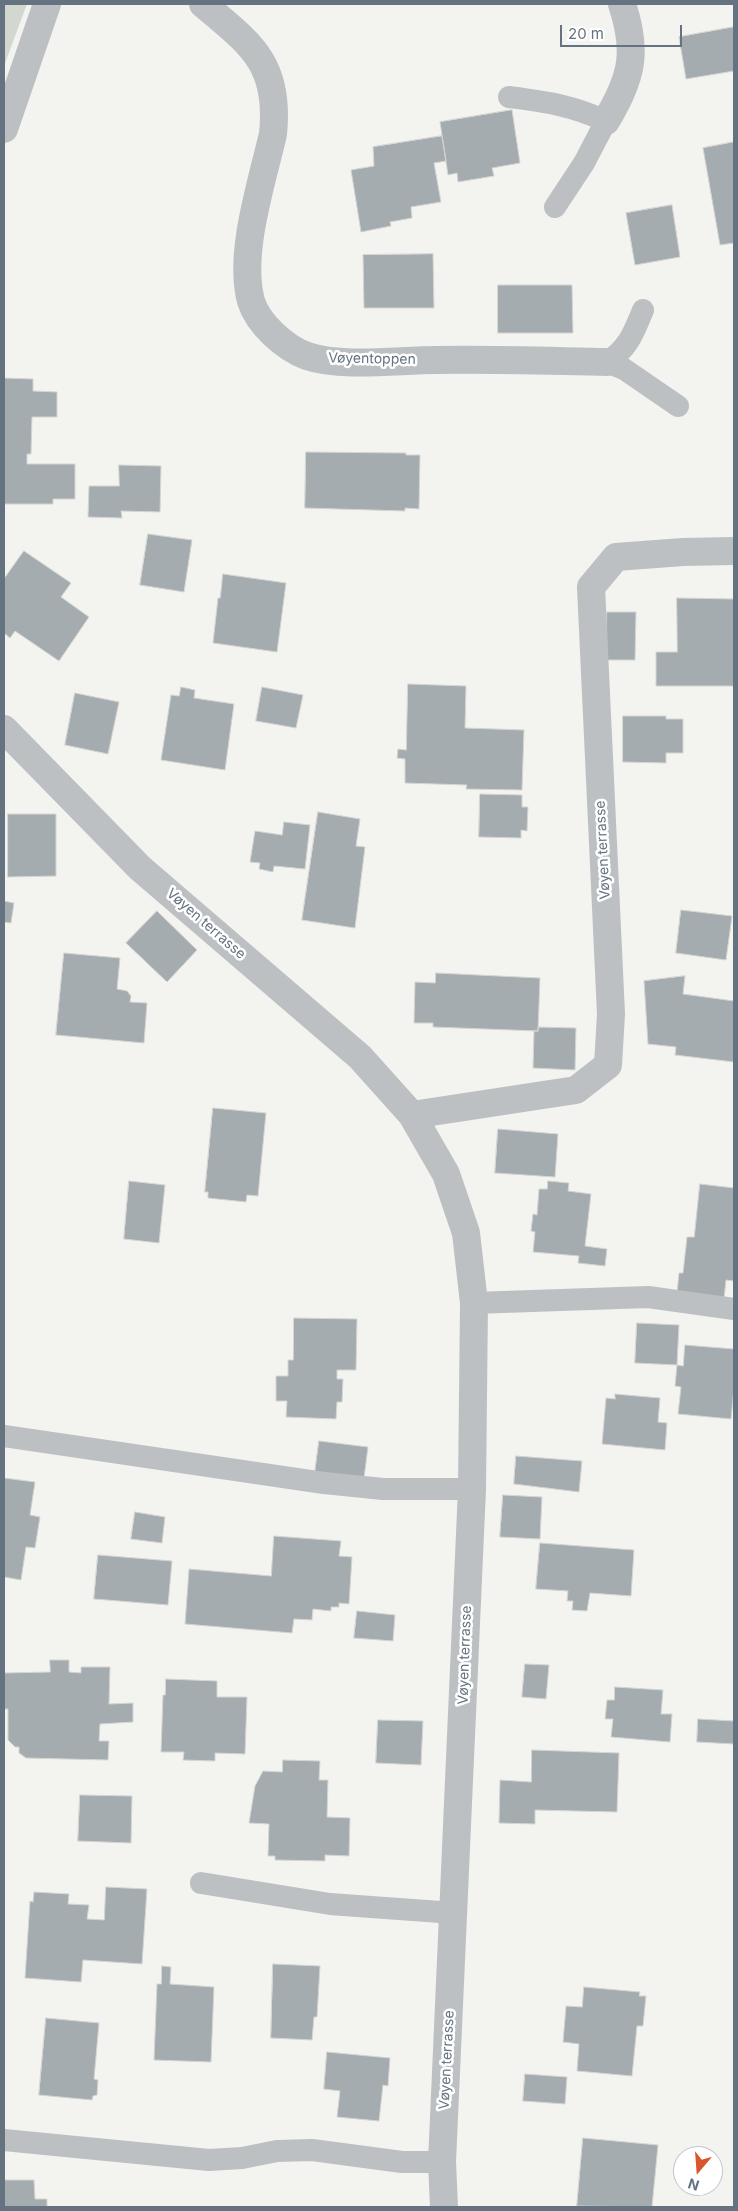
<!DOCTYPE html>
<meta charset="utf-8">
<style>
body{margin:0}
#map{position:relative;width:738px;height:2211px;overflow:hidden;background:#f3f3ef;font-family:Inter,sans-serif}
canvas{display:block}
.frame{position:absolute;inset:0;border:5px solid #64737f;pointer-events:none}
.north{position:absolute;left:673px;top:2146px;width:50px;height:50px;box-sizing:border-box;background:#fff;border:1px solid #c1c7cc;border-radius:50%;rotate:198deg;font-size:14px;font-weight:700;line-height:20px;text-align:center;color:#64737f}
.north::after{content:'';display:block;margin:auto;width:18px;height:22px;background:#d7562c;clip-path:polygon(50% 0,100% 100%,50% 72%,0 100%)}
.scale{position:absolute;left:560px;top:25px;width:122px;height:22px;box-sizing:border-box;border:2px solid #64737f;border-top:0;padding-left:6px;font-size:15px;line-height:18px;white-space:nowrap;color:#64737f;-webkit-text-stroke:4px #fff;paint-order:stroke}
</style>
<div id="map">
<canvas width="738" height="2211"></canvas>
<div class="frame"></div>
<div class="north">N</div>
<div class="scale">20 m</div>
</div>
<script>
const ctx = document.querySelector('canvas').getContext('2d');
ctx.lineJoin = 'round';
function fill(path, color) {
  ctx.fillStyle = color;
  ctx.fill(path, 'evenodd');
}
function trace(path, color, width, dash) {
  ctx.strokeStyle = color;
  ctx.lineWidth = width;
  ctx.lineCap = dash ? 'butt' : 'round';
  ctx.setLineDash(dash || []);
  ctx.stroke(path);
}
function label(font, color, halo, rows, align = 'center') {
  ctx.font = font + ' Inter,sans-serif';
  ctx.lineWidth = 5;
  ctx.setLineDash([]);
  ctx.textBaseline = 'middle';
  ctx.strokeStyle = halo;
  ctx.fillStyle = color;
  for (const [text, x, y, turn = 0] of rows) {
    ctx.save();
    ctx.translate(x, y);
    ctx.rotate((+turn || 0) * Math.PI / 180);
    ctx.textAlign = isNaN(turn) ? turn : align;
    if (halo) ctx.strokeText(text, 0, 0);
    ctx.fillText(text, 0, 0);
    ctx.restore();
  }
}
fill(new Path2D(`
 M 4,4 L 27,4 L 4,66 Z`), '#d2d8cf');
const building = new Path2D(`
 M 734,27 L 734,71 L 686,79 L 679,37 Z
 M 512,110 L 520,163 L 492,168 L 494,176 L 458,182 L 457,173 L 448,175 L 440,122 Z
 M 442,136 L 446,161 L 434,163 L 441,202 L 411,207 L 412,218 L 390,222 L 391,226 L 361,232 L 351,170 L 374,166 L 373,147 Z
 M 734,142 L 734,243 L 720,245 L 703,148 Z
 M 672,205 L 680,257 L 635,265 L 626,213 Z
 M 433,254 L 434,308 L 364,308 L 363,255 Z
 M 498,285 L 572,285 L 573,333 L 498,333 Z
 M 4,378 L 33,379 L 33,391 L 57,392 L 57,417 L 32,417 L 31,454 L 27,454 L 27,464 L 75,464 L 75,499 L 53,499 L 53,504 L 4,504 Z
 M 306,452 L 406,453 L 406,455 L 420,455 L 419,509 L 405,508 L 405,511 L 305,508 Z
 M 119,465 L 161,466 L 160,512 L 121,511 L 122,518 L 88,517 L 89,486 L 119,486 Z
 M 148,534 L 192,540 L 184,592 L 140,585 Z
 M 24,551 L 71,583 L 61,597 L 89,617 L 59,661 L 15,631 L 10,638 L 4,633 L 4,579 Z
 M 223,574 L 286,583 L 277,652 L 213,643 L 218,598 L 220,598 Z
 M 677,598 L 734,599 L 734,686 L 656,686 L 656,652 L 677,652 Z
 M 607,612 L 636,612 L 635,660 L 607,660 Z
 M 408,684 L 466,686 L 465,728 L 524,730 L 522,790 L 466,789 L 467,785 L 405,783 L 405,759 L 397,758 L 398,749 L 406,750 Z
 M 181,687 L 195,690 L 194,698 L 234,704 L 225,770 L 161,760 L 171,695 L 179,696 Z
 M 262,687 L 303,695 L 296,728 L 256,721 Z
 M 75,693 L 119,702 L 108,754 L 65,745 Z
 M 623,716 L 666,716 L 666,719 L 683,719 L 683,753 L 666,753 L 666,763 L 623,762 Z
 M 480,794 L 522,795 L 522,807 L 528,807 L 527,831 L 521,830 L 521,838 L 479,837 Z
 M 318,812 L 360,819 L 356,846 L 365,847 L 355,928 L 302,920 Z
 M 8,814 L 56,814 L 56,876 L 8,877 Z
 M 284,822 L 310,825 L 305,869 L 274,866 L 273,872 L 259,869 L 260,863 L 250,862 L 255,831 L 282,835 Z
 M 4,901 L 14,903 L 11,923 L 4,922 Z
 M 681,910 L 732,916 L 726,960 L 676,953 Z
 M 157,911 L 197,950 L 167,982 L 126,943 Z
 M 64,953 L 120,958 L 117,989 L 127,991 L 131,996 L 130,1002 L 147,1003 L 144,1043 L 56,1035 Z
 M 436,973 L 540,978 L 538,1031 L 433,1027 L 433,1023 L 414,1023 L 415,982 L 435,983 Z
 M 685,976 L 683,994 L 734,1001 L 734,1062 L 675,1055 L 676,1047 L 648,1044 L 644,981 Z
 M 538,1027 L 576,1028 L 575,1070 L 533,1068 L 534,1031 L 538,1031 Z
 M 213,1108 L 266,1113 L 258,1196 L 247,1195 L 246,1202 L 208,1198 L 208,1192 L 205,1192 Z
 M 498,1129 L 558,1134 L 555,1177 L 495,1173 Z
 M 129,1181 L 165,1185 L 159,1243 L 124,1239 Z
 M 548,1181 L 569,1183 L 568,1191 L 591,1194 L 585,1246 L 607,1249 L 605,1266 L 578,1263 L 579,1256 L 533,1252 L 535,1232 L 531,1231 L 533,1214 L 537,1215 L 539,1189 L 547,1189 Z
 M 700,1184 L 734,1188 L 734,1281 L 726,1280 L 724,1299 L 677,1293 L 679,1273 L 683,1273 L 687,1237 L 694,1237 Z
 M 294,1318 L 357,1319 L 356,1370 L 337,1370 L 337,1379 L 343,1379 L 342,1402 L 337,1402 L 336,1419 L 286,1417 L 287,1401 L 276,1401 L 276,1376 L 288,1376 L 288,1360 L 293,1360 Z
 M 637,1323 L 679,1325 L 677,1365 L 635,1363 Z
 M 685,1345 L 734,1349 L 734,1388 L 731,1419 L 678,1414 L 681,1387 L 675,1386 L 677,1365 L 683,1366 Z
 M 615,1394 L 660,1398 L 658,1422 L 667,1423 L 665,1450 L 602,1444 L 606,1398 L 615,1399 Z
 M 319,1441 L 368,1447 L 364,1478 L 315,1472 Z
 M 516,1456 L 582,1461 L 579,1492 L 514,1484 Z
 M 4,1478 L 35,1482 L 30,1515 L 40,1517 L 35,1548 L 26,1547 L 21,1580 L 4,1577 Z
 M 503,1495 L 542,1497 L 540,1539 L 500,1537 Z
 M 135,1512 L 165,1517 L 162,1543 L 131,1539 Z
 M 274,1536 L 341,1541 L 339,1556 L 352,1557 L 349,1604 L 339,1603 L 339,1607 L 331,1607 L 331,1611 L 313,1609 L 312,1620 L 294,1619 L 292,1633 L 185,1624 L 189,1569 L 271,1576 Z
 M 540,1543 L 634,1550 L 631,1596 L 590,1593 L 587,1611 L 572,1610 L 573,1601 L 567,1601 L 568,1591 L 536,1589 Z
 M 98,1555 L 172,1561 L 168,1605 L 94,1599 Z
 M 357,1611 L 395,1615 L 393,1641 L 354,1638 Z
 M 50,1660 L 69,1660 L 69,1672 L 81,1673 L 81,1667 L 110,1667 L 109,1704 L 133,1703 L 133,1722 L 100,1724 L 99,1741 L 109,1741 L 108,1760 L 26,1758 L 19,1753 L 19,1747 L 15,1747 L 8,1740 L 8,1709 L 4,1709 L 4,1673 L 50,1672 Z
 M 525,1664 L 549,1665 L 546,1699 L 522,1697 Z
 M 166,1679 L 217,1681 L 217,1697 L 247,1697 L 245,1754 L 215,1753 L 215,1761 L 183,1760 L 184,1752 L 161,1752 L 163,1695 L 165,1695 Z
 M 615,1687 L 663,1690 L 661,1714 L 672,1714 L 670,1742 L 611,1737 L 613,1719 L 605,1719 L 607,1700 L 614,1700 Z
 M 698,1719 L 734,1721 L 734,1744 L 697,1742 Z
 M 378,1720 L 423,1721 L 421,1765 L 376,1763 Z
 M 532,1750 L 619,1753 L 617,1812 L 535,1810 L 535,1824 L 499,1823 L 500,1780 L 531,1782 Z
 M 283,1760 L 320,1761 L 319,1780 L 328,1780 L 327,1817 L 350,1818 L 349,1856 L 325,1855 L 325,1861 L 275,1860 L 275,1856 L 268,1856 L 269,1824 L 249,1823 L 255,1786 L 263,1771 L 282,1772 Z
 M 80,1795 L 132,1796 L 131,1843 L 78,1841 Z
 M 106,1887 L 147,1889 L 142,1964 L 83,1960 L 81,1982 L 25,1978 L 30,1901 L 33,1902 L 34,1892 L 69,1894 L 68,1904 L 89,1905 L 87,1919 L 104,1920 Z
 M 273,1964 L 320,1966 L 317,2017 L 314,2017 L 312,2040 L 271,2038 Z
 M 162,1966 L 171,1967 L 170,1984 L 214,1987 L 211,2062 L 154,2060 L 157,1984 L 161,1984 Z
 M 584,1987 L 640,1992 L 639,1996 L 646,1996 L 643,2026 L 637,2026 L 632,2076 L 577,2071 L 579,2044 L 563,2042 L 566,2006 L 582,2007 Z
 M 46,2018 L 99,2023 L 94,2079 L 98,2080 L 97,2095 L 93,2096 L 92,2100 L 39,2095 Z
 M 327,2052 L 390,2058 L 388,2086 L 383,2085 L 379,2121 L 337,2117 L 340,2091 L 324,2089 Z
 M 525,2074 L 567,2077 L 565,2104 L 523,2101 Z
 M 583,2138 L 658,2145 L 652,2207 L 577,2206 Z
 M 4,2180 L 34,2180 L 35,2199 L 47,2199 L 47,2207 L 4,2207 Z`);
fill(building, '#a4acb0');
trace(building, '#d4d4d2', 1);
trace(new Path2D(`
 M 509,97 C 546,102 571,105 606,121 L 584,163 L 555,207
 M 607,362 L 624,369 L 678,406
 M 607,362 C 628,349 634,332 643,310
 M 474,1303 L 648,1297 L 734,1309
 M 4,1436 L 324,1483 L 383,1489 L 472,1489
 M 201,1883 L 330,1904 L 454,1913
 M 4,2140 L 209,2160 L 242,2158 L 277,2151 L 312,2150 L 402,2162 L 442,2162`), '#bcc0c3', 22);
trace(new Path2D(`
 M 203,4 C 252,45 280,64 273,134 C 262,182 238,254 251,301 C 258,324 285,348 307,356 C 342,368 398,360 436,360 C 493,359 550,361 607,362
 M 606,121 C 632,78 638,52 622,4
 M 4,129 L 47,4
 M 4,729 L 140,868 L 360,1057 L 412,1115 L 446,1174 L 466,1233 L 474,1303 L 472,1489 L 442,2162 L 444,2207
 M 412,1115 L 576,1090 L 608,1065 L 611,1014 L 591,587 L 616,557 L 683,552 L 734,551`), '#bcc0c3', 28);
label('14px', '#64737f', '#fff', [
 ["Vøyentoppen",372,359,1],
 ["Vøyen terrasse",603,850,-93],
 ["Vøyen terrasse",206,924,41],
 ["Vøyen terrasse",465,1655,-88],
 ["Vøyen terrasse",447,2060,-87]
]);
</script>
